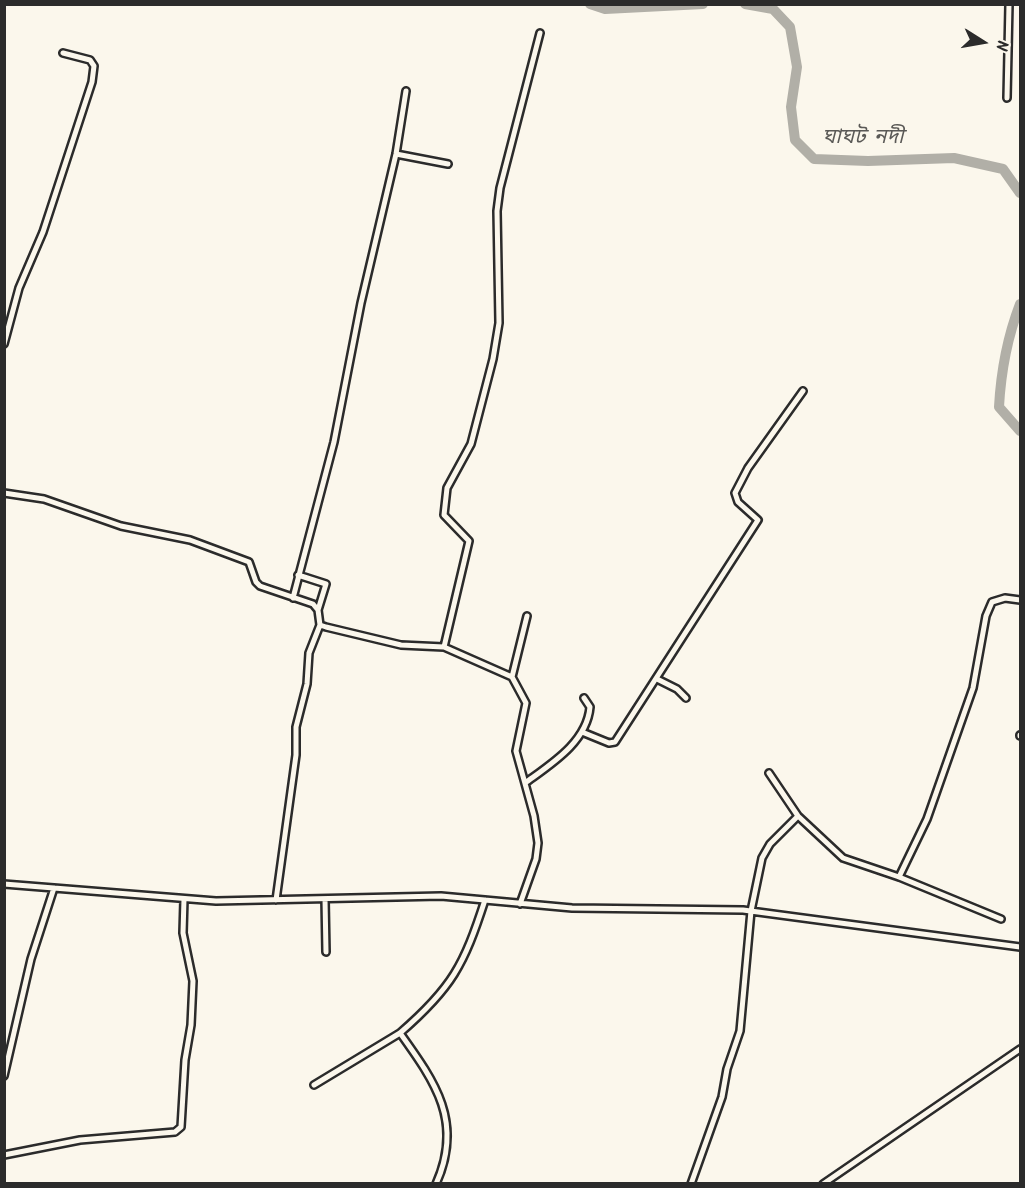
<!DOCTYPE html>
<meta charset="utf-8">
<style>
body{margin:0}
#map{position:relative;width:1025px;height:1188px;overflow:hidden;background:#fbf7ec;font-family:Kalam,sans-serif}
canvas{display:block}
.frame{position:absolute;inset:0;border:6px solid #2b2b2b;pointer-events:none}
.north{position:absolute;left:953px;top:12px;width:60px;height:60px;-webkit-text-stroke:4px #fbf7ec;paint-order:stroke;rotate:101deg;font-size:16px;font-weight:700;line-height:24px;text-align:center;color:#2b2b2b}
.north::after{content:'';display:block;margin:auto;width:21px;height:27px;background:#2b2b2b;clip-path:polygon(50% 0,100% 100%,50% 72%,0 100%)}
</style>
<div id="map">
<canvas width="1025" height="1188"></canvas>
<div class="frame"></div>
<div class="north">N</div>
</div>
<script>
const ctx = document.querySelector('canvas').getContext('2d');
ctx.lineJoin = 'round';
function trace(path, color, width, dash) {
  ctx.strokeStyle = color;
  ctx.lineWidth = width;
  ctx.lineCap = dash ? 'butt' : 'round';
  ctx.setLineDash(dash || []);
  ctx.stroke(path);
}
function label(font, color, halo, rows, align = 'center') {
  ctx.font = font + ' Kalam,"Noto Sans Bengali",sans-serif';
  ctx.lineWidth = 5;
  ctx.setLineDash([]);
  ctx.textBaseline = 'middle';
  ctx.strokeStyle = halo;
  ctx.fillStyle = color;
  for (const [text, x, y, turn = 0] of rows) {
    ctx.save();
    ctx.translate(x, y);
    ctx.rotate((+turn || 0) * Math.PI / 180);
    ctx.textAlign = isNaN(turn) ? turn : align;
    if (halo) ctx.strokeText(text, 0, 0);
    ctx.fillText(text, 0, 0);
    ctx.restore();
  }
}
trace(new Path2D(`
 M 590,4 L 605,9 L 703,4
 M 745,4 L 773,9 L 790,27 L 797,67 L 791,107 L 795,140 L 814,159 L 868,161 L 954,158 L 1003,169 L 1020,193
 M 1020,304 C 1007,338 1001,370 999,407 L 1020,431`), '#b1afa7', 10);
const minor = new Path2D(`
 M 1007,98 L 1009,4
 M 396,154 L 448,164
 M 4,344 L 19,288 L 43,232 L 92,82 L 94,66 L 90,60 L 63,53
 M 4,493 L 44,499 L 121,526 L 190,540 L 249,562 L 256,582 L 260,586 L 313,604 L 318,610 L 320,625 L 326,627 L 401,645 L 444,647 L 469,541 L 444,515 L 447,488 L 471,444 L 493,359 L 499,323 L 497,211 L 500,188 L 540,33
 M 298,575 L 326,584 L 318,610
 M 293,598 L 334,442 L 361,303 L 396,154 L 406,91
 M 444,647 L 512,677 L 526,703 L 516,751 L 534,816 L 538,843 L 536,859 L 520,904
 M 512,677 L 527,616
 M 657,679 L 677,689 L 686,698
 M 582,732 L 609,743 L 615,742 L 758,520 L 738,502 L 735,493 L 748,468 L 803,391
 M 1020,736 L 1020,735
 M 769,773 L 798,816 L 843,858 L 899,877 L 1001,919
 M 525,783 C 551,764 587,742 590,707 L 584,698
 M 899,877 L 927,819 L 973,688 L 986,616 L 992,602 L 1005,598 L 1020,600
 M 4,884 L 216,901 L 441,896 L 572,908 L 743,910 L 1020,947
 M 325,899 L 326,952
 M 276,900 L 296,755 L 296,727 L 307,684 L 309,653 L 320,625
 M 4,1076 L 31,959 L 54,888
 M 314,1085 L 400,1033
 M 4,1155 L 80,1140 L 175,1132 L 181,1127 L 185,1060 L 191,1025 L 193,981 L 183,933 L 184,899
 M 436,1184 C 464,1122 435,1082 400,1033 C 452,988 464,965 485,900
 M 691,1184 L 722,1097 L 727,1069 L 740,1031 L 751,911 L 762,858 L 770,844 L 798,816
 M 823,1184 L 1020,1049`);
trace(minor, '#2b2b2b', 10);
trace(minor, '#fbf7ec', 5);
label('italic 21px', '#5a5956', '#fbf7ec', [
 ["ঘাঘট নদী",863,139]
]);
</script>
